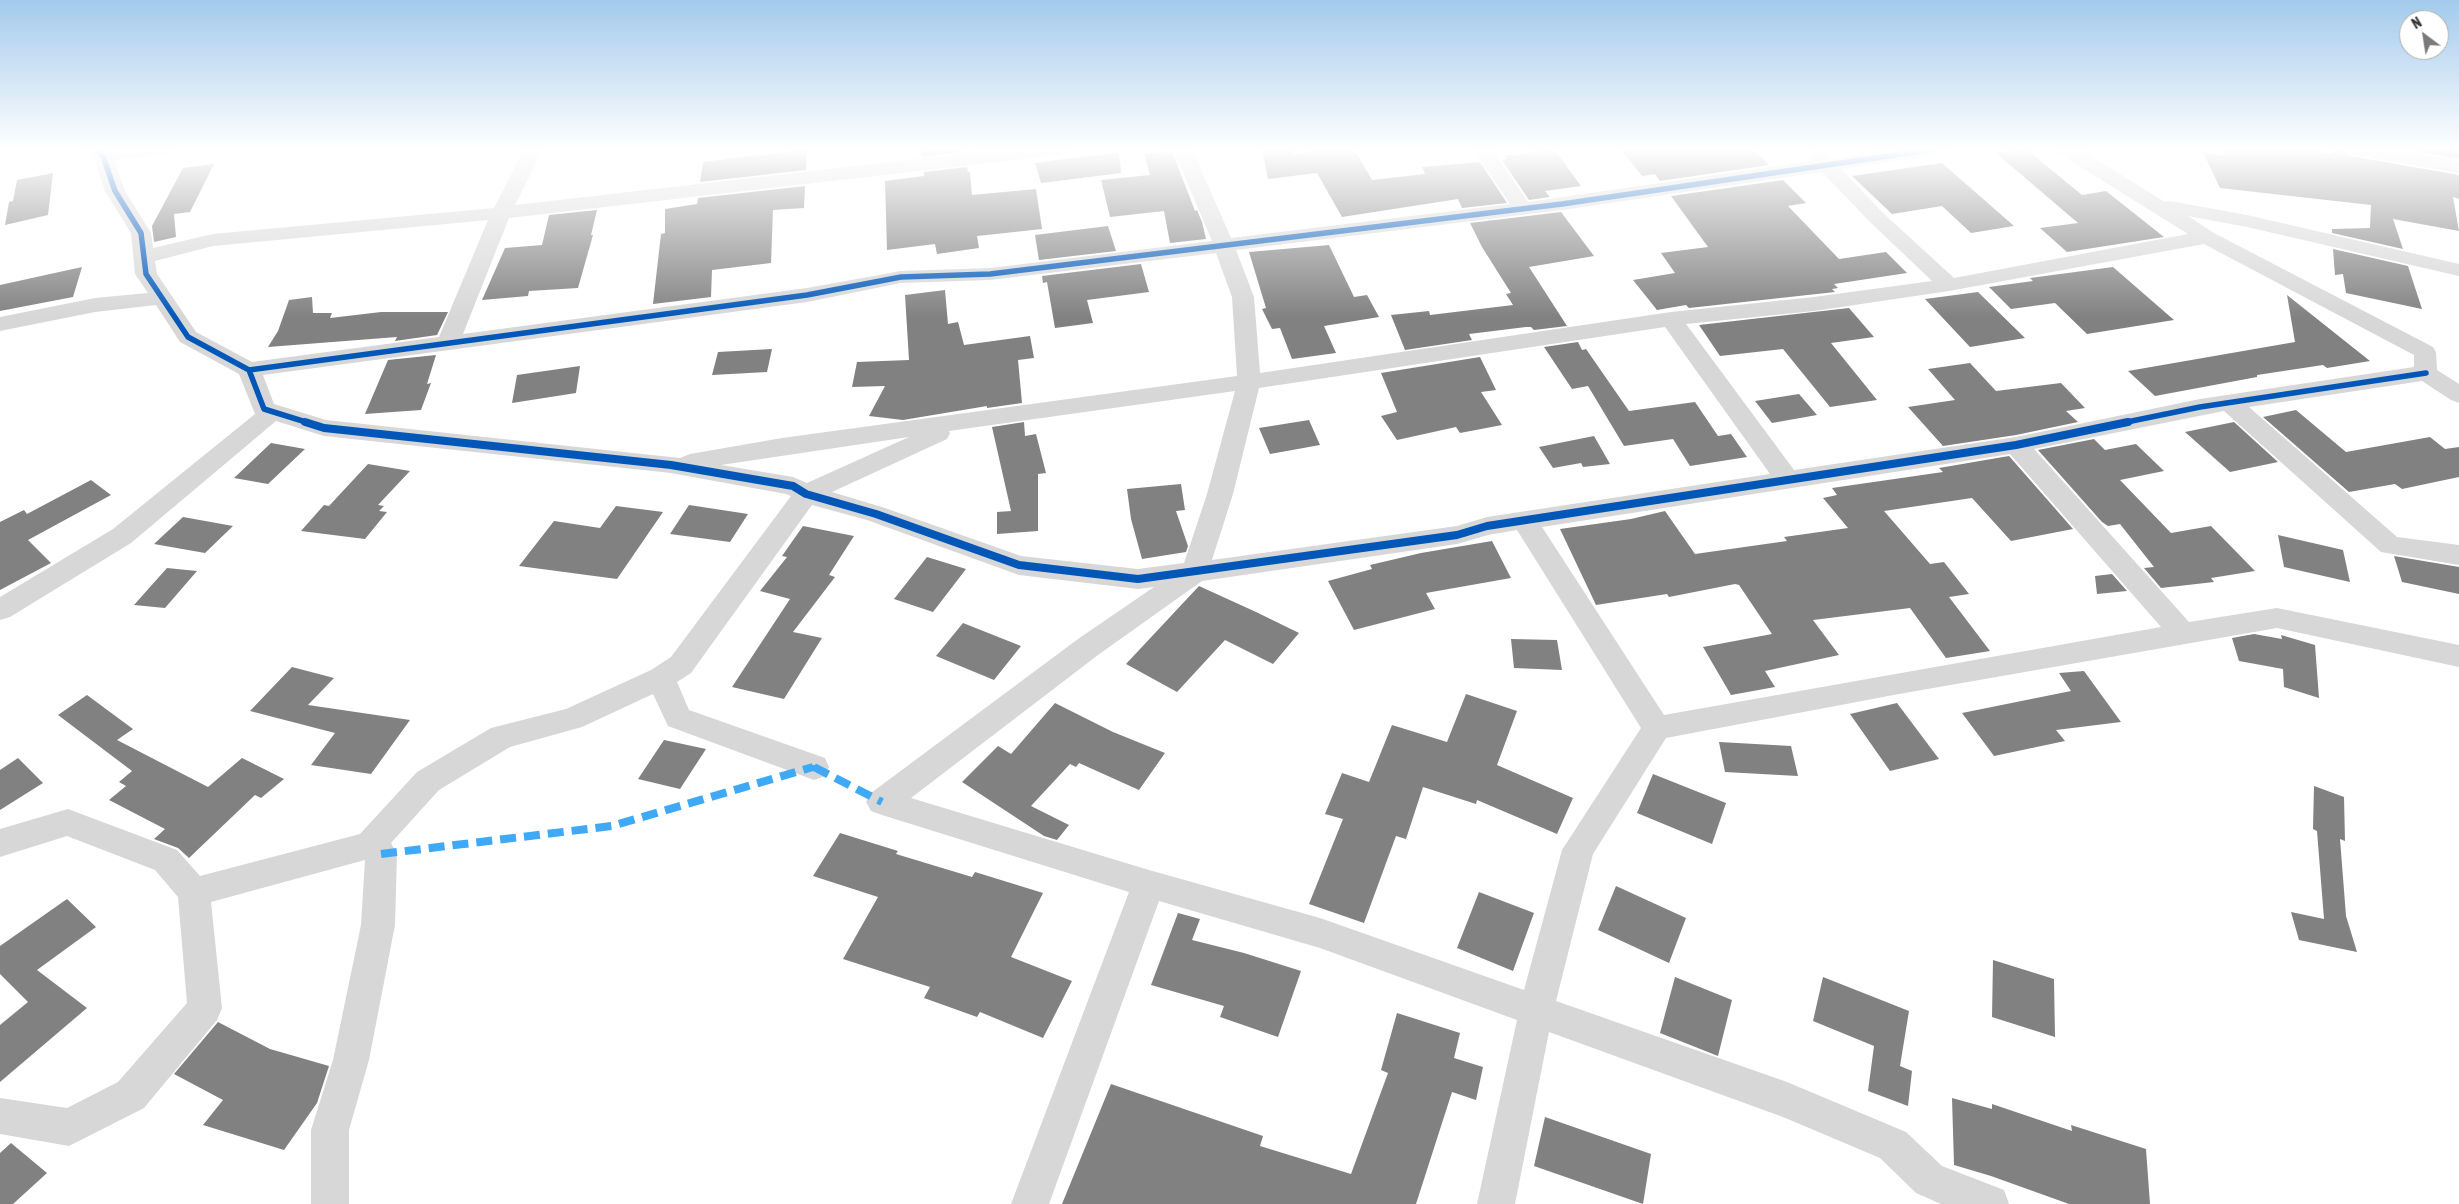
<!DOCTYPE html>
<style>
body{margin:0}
#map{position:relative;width:2459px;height:1204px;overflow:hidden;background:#fff;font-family:"Asap Condensed",sans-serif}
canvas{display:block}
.north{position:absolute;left:2399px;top:10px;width:50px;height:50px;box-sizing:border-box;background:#fff;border:1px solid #adadad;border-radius:50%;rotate:329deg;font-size:14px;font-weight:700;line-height:20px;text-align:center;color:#333}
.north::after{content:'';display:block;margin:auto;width:18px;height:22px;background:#7a7a7a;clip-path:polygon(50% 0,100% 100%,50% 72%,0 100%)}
</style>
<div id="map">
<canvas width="2459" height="1204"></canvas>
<div class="north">N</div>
</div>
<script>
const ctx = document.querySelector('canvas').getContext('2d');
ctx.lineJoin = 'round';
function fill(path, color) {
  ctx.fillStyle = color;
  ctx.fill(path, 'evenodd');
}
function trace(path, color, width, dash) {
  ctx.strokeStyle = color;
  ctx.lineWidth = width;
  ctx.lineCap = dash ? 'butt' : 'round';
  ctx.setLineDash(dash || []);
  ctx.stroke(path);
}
fill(new Path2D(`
 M 807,149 L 806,170 L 700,182 L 703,162 Z
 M 921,149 L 964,149 L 964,152 L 922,157 Z
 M 1262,149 L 1292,149 L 1294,154 L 1328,149 L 1354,149 L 1372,180 L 1425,174 L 1422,167 L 1480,162 L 1507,203 L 1462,208 L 1458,199 L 1342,217 L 1317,173 L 1268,179 Z
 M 1554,149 L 1581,186 L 1545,191 L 1550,197 L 1529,200 L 1502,160 L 1507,159 L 1504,156 Z
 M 1621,149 L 1754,149 L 1769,165 L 1660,181 L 1655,174 L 1642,176 Z
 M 2026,149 L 2082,195 L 2106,191 L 2164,237 L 2067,252 L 2040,228 L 2078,223 L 1996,153 Z
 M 2225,149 L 2309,149 L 2331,154 L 2332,149 L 2345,149 L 2348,155 L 2356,157 L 2459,175 L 2459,199 L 2453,197 L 2459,231 L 2393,219 L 2403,249 L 2332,233 L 2332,229 L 2370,228 L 2371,205 L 2220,188 L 2203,152 L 2225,155 Z
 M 2403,149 L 2459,149 L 2459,159 Z
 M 1172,151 L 1195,211 L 1197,210 L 1202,222 L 1206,239 L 1170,243 L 1164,211 L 1110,217 L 1101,180 L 1150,175 L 1144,154 Z
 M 1119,152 L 1121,173 L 1041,183 L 1035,163 Z
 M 1942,163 L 2014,226 L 1971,233 L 1942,206 L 1892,214 L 1852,176 Z
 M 214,164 L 190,212 L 174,214 L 176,237 L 154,242 L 152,226 L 183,168 Z
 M 967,167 L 968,172 L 970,172 L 972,195 L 1036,189 L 1042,229 L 977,236 L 979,248 L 937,254 L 935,244 L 887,250 L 885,181 L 924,176 L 924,172 Z
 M 53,173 L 48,215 L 5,225 L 9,202 L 13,201 L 17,180 Z
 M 1783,180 L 1806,203 L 1788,206 L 1839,259 L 1886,252 L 1907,273 L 1834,284 L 1838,288 L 1832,289 L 1835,292 L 1689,308 L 1686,305 L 1657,310 L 1633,280 L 1675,273 L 1661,253 L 1708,247 L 1671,196 Z
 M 805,186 L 804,208 L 773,210 L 771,263 L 712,270 L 711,297 L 653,304 L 661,234 L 665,233 L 665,209 L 697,204 L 698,198 Z
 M 597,210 L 591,235 L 593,235 L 578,288 L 529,291 L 528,296 L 482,300 L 505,248 L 542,245 L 549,215 Z
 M 1561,212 L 1594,256 L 1529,267 L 1567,326 L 1534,330 L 1531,327 L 1526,327 L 1469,334 L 1472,340 L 1405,350 L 1391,315 L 1429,311 L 1430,315 L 1513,305 L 1506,294 L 1511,293 L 1482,247 L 1470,223 Z
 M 1108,226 L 1116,251 L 1039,260 L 1035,235 Z
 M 1329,245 L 1354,297 L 1367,295 L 1379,317 L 1324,326 L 1336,353 L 1292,359 L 1280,328 L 1272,329 L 1262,309 L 1266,308 L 1249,252 Z
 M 2333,249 L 2408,266 L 2422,309 L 2346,293 L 2343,274 L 2335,275 Z
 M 1141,264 L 1149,292 L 1087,300 L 1093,323 L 1055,328 L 1047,282 L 1043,283 L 1042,276 Z
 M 82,267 L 73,297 L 0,311 L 0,285 Z
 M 2113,267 L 2174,320 L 2087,334 L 2055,303 L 2011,309 L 1989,287 L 2033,281 L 2030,278 Z
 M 945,290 L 948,324 L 958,322 L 964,345 L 1030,336 L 1034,358 L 1018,360 L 1022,403 L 987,408 L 987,406 L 903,420 L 869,416 L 885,386 L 852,387 L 857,362 L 909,360 L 905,295 Z
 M 1978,292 L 2025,338 L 1970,347 L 1925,299 Z
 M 2287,295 L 2370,361 L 2327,368 L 2323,365 L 2257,375 L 2257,377 L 2155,396 L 2128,371 L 2295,342 Z
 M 312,297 L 313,313 L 332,313 L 330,318 L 381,312 L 448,312 L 437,335 L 395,341 L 397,337 L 268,347 L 278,331 L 289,300 Z
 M 1849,308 L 1874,337 L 1831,343 L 1877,400 L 1830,407 L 1783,349 L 1720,356 L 1699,325 Z
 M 1578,342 L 1582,350 L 1586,349 L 1629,411 L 1695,402 L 1718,436 L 1731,434 L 1747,457 L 1690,466 L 1673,439 L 1624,446 L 1588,386 L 1572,389 L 1544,347 Z
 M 772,349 L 767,372 L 712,375 L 718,352 Z
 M 436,355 L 427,384 L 431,383 L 421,410 L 365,414 L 388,360 Z
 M 1480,357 L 1496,390 L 1481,392 L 1502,425 L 1460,433 L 1456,427 L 1397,440 L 1381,416 L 1397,412 L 1381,373 Z
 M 1970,363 L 1996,391 L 2061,383 L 2085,408 L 2066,411 L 2078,422 L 2016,435 L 1943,446 L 1908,407 L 1955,400 L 1928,369 Z
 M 580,366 L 576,393 L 512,403 L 517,375 Z
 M 1799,394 L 1817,415 L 1772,423 L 1755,401 Z
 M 2296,410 L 2346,452 L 2430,437 L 2445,449 L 2459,447 L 2459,477 L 2402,489 L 2395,484 L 2349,492 L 2263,417 Z
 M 1309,420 L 1320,445 L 1270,454 L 1259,428 Z
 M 1024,422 L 1025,436 L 1036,434 L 1046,473 L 1038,474 L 1038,531 L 997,534 L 997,512 L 1011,511 L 992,427 Z
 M 2234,422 L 2278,462 L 2230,472 L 2185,432 Z
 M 1594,436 L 1610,464 L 1583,467 L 1581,463 L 1553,468 L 1539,447 Z
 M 2094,439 L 2105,450 L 2136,444 L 2164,471 L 2120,480 L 2171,533 L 2211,526 L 2255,571 L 2211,578 L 2214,582 L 2161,588 L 2144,568 L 2154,567 L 2120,524 L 2108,526 L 2102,522 L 2038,450 Z
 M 271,443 L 305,449 L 268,484 L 234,478 Z
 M 2009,456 L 2073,529 L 2011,541 L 1972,498 L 1884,511 L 1930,564 L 1944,562 L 1969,594 L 1949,597 L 1990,651 L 1946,658 L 1910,608 L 1813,620 L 1839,655 L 1765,671 L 1775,687 L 1731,695 L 1703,647 L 1772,634 L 1739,585 L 1735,584 L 1669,597 L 1667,594 L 1596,605 L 1560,529 L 1631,519 L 1665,511 L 1695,554 L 1787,541 L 1784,537 L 1848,528 L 1823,498 L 1837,495 L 1832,488 L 1943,472 L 1939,468 Z
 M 368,464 L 410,471 L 378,505 L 384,506 L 379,511 L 387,512 L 365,539 L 301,531 L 324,505 L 329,506 Z
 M 91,480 L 111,495 L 28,540 L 51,563 L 0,590 L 0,522 L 24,510 L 27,514 Z
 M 1181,484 L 1185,510 L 1176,511 L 1188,546 L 1186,552 L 1142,559 L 1131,519 L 1127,489 Z
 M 689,505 L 748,514 L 730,542 L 670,534 Z
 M 616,506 L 663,512 L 617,579 L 519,566 L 554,521 L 600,528 Z
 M 183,517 L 233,526 L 205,553 L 154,544 Z
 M 803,526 L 854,536 L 829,575 L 835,577 L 793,632 L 822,638 L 784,699 L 732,687 L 790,599 L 760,591 L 787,557 L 782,556 Z
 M 2278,535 L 2343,550 L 2350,582 L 2284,567 Z
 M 1492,541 L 1511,578 L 1426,593 L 1435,609 L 1354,630 L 1328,581 L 1372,569 L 1370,565 L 1421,553 Z
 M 2394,556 L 2459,567 L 2459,594 L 2402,582 Z
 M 927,557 L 966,569 L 933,612 L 894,599 Z
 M 167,568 L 197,571 L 165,608 L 134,605 Z
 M 2112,574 L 2127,591 L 2097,594 L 2095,576 Z
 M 1199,586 L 1256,612 L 1299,633 L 1273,664 L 1225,640 L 1177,692 L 1126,664 Z
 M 963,623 L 1021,646 L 994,680 L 936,656 Z
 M 2254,634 L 2282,639 L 2281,635 L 2315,645 L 2319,698 L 2284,687 L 2283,669 L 2239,661 L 2232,638 Z
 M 1511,639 L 1557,640 L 1562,670 L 1514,668 Z
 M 292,667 L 334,678 L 308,705 L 410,720 L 371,774 L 311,765 L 335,733 L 250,711 Z
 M 2084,671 L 2121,722 L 2056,730 L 2065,741 L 1994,756 L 1962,713 L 2071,691 L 2059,673 Z
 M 1466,694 L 1517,711 L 1497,765 L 1573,798 L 1557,834 L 1477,800 L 1476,804 L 1423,787 L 1406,839 L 1396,836 L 1364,923 L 1309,904 L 1343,819 L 1325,814 L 1342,773 L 1369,782 L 1392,725 L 1447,742 Z
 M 87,695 L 133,729 L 117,740 L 208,787 L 242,758 L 284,779 L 261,798 L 255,795 L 189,858 L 178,848 L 154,839 L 165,829 L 109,800 L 126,786 L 119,782 L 132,771 L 58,715 Z
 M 1055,703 L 1113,732 L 1165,753 L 1139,790 L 1079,763 L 1076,767 L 1070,764 L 1031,806 L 1069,825 L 1057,840 L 1044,836 L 962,782 L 998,746 L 1011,754 Z
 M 1897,703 L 1939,759 L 1890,771 L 1850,714 Z
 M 664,740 L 706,749 L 680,789 L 638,779 Z
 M 1719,742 L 1791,746 L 1798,776 L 1725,772 Z
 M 18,758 L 43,783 L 0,810 L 0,770 Z
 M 1653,774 L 1726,803 L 1712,844 L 1637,813 Z
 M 2314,786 L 2344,797 L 2345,841 L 2340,839 L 2346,916 L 2357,952 L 2299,940 L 2291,912 L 2324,919 L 2317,831 L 2313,829 Z
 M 840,833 L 898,851 L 896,854 L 972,877 L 975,872 L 1043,893 L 1011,957 L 1072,981 L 1043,1038 L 980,1012 L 977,1017 L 924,998 L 930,987 L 843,959 L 878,897 L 813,876 Z
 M 1616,886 L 1686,918 L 1669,963 L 1598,930 Z
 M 1479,892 L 1534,913 L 1513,971 L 1457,948 Z
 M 67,899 L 96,927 L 37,970 L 87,1008 L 0,1082 L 0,1025 L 28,1002 L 0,974 L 0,946 Z
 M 1178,913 L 1200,919 L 1192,940 L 1244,953 L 1301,971 L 1278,1037 L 1220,1017 L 1224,1006 L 1151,985 Z
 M 1993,960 L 2054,979 L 2055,1037 L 1992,1017 Z
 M 1675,977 L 1732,1000 L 1718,1056 L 1660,1033 Z
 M 1823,977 L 1909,1011 L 1900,1066 L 1912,1071 L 1908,1106 L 1868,1091 L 1874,1046 L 1813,1021 Z
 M 1397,1013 L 1460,1033 L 1454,1058 L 1483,1067 L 1476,1100 L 1452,1092 L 1416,1204 L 1062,1204 L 1111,1084 L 1263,1136 L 1260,1146 L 1351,1174 L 1388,1073 L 1381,1070 Z
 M 218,1022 L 270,1049 L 329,1066 L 317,1103 L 284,1150 L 203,1125 L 223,1100 L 174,1074 Z
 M 1952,1098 L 1992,1109 L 1992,1104 L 2072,1131 L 2071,1125 L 2146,1149 L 2150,1204 L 2069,1204 L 1991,1176 L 1954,1165 Z
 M 1545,1117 L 1651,1154 L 1643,1204 L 1534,1166 Z
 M 11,1143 L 47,1173 L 13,1204 L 0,1204 L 0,1153 Z`), '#818181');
fill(new Path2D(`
 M 86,149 L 173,149 L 171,153 L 164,155 L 114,160 L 125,191 L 151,233 L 153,248 L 213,234 L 494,208 L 524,149 L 543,149 L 515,205 L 1005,149 L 1067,149 L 1065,153 L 1058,155 L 509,218 L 463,334 L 807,288 L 901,271 L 990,268 L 1212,241 L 1173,149 L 1192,149 L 1231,238 L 1510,204 L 1473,149 L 1492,149 L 1528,202 L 1812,161 L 1808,156 L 1811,152 C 1821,150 1825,152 1831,159 L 1895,149 L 1945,149 L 1943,153 L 1936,155 L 1841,169 L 1882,212 L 1954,278 L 2188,234 L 2058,153 L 2056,149 L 2079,149 L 2165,202 L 2170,201 L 2247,215 L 2459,264 L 2459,276 L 2247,227 L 2188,216 L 2214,233 L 2433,347 L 2436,352 L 2437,370 L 2459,384 L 2459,403 L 2451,400 L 2422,381 L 2249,407 L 2397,537 L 2459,545 L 2459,565 L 2381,552 L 2224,411 L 2034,449 L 2189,622 L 2277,608 L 2459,645 L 2459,667 L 2277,628 L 1899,694 L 1666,738 L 1593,854 L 1556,1001 L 1787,1082 L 1906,1132 L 1942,1166 L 2004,1190 L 2009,1204 L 1941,1204 L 1916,1193 L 1880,1158 L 1783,1117 L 1549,1032 L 1515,1204 L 1477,1204 L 1517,1020 L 1320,948 L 1159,901 L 1049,1204 L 1011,1204 L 1129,892 L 882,815 L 871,811 L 866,802 L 871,793 L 1078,639 L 1154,587 L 1138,589 L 1019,575 L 867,520 L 812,505 L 691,673 L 677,682 L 689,710 L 825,758 L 829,767 L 825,776 L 814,780 L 668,726 L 653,694 L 582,727 L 510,747 L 439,790 L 391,843 L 397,854 L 395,925 L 369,1060 L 349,1130 L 349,1204 L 311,1204 L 311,1130 L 333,1060 L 361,925 L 365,860 L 211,902 L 222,1008 L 217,1020 L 144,1108 L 69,1146 L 0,1134 L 0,1098 L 67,1108 L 118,1082 L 187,1003 L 178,897 L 155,870 L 67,836 L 0,857 L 0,829 L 68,809 L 177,850 L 200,876 L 360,834 L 417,772 L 491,728 L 566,709 L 651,670 L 671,657 L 791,496 L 786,494 L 671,473 L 324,436 L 276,421 L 131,543 L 10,617 L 0,620 L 0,597 L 113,529 L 255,414 L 239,374 L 180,342 L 156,305 L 95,312 L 0,331 L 0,317 L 95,298 L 148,293 L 135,274 L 131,233 L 105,191 L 94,158 ZM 1822,172 L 1868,220 L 1932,281 L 1814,297 L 1671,312 L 1260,373 L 1254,297 L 1236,250 L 1562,210 ZM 488,220 L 439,337 L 252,362 L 196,332 L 157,274 L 155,261 L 213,246 ZM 2204,244 L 2414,355 L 2414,367 L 2200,399 L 2016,437 L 1794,470 L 1686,324 L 1814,311 L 1949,291 ZM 1216,253 L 1232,297 L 1237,376 L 782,438 L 690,454 L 680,458 L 326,420 L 274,404 L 263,375 L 807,302 L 901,283 L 990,280 ZM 1665,327 L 1770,474 L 1487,517 L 1457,526 L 1212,560 L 1233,494 L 1259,388 ZM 1235,391 L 1207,494 L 1184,563 L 1138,569 L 1021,556 L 885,508 L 832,492 L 947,439 L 950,433 L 949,431 ZM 909,437 L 807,483 L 793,477 L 721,465 ZM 2010,454 L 2161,627 L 1664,715 L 1542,527 ZM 1517,530 L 1641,728 L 1562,850 L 1524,990 L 1320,918 L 1149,870 L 911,798 L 1098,655 L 1202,581 L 1457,544 L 1488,535 Z
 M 2347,149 L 2391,149 L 2459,161 L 2459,173 L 2356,155 L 2349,153 Z`), '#d7d7d7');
trace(new Path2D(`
 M 809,768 L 817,768`), '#3fa9f5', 6, [12, 6]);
trace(new Path2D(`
 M 814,767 L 882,802
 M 381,854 L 612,826 L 813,767`), '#3fa9f5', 8, [16, 8]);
trace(new Path2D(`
 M 95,149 L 103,156 L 115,191 L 141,233 L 146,274 L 188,337 L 249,370 L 264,409 L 309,423
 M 249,370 L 807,295 L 901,277 L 990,274 L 1562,204 L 1936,149
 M 2122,423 L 2200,407 L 2426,373`), '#0057b8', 5.5);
trace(new Path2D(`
 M 305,422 L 324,428 L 671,465 L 793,486 L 806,494 L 876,514 L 1019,565 L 1138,579 L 1457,535 L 1487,526 L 2016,445 L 2128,422`), '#0057b8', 8);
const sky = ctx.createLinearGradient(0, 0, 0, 318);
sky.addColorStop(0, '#a3caec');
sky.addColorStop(0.47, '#fff');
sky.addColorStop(1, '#ffffff00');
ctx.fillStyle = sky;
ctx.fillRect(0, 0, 2459, 318);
</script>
